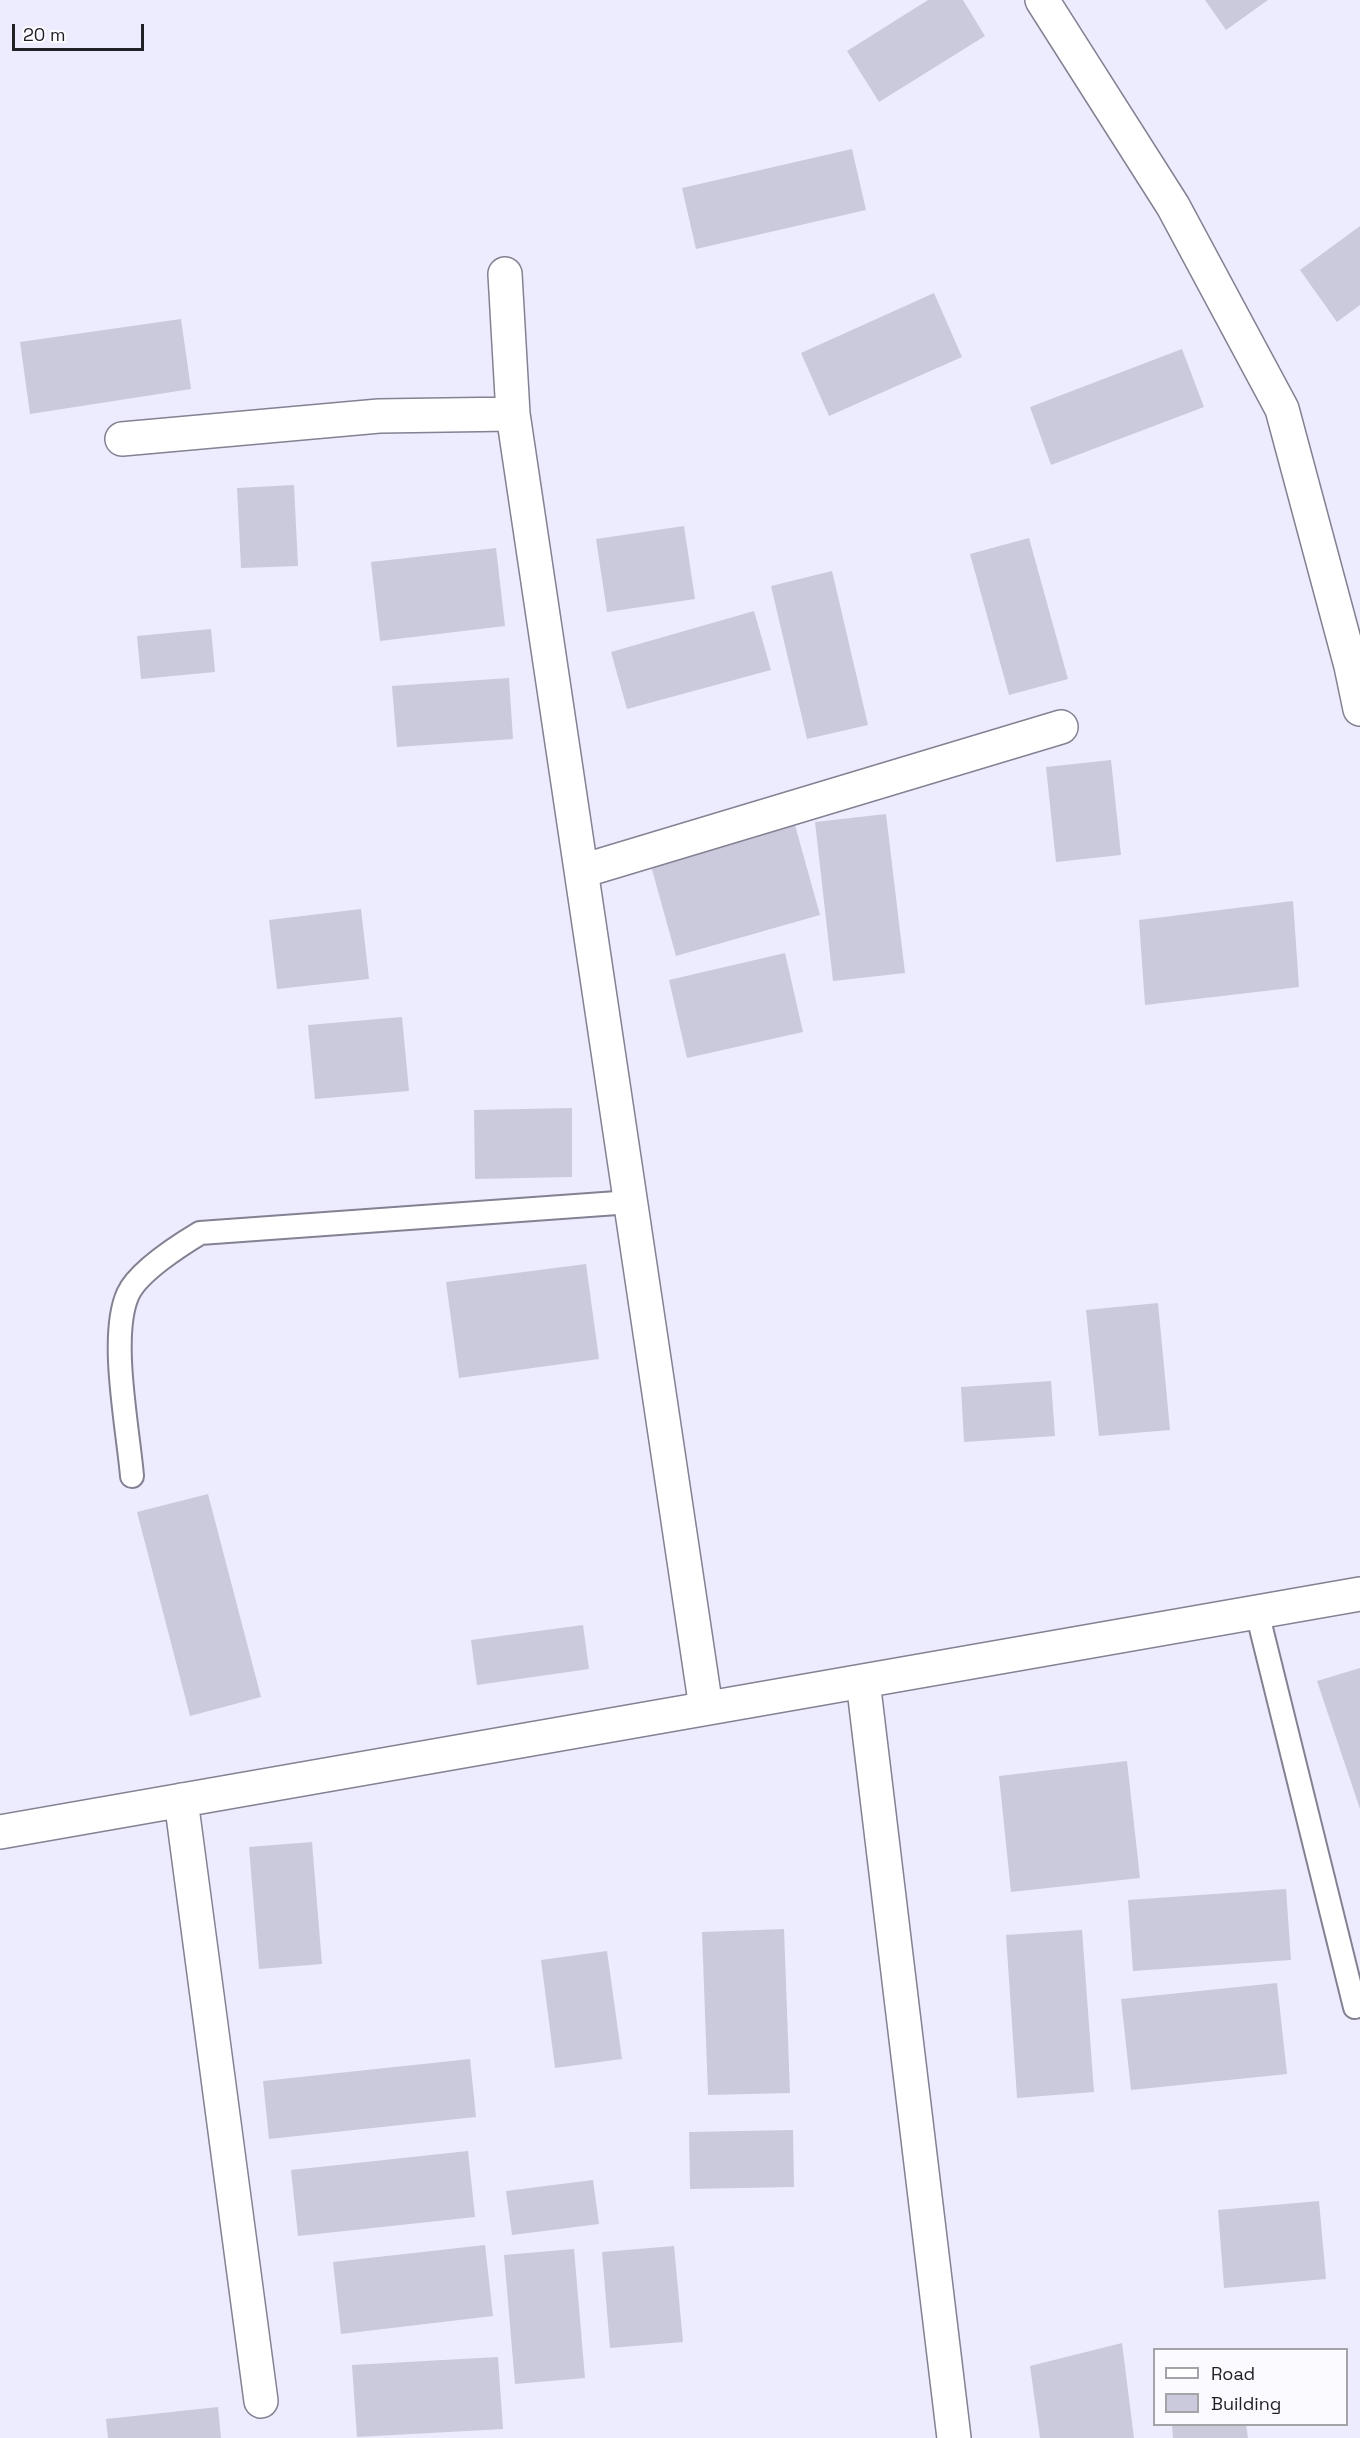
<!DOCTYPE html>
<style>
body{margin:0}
#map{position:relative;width:1360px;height:2438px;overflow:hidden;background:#edebfe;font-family:"Space Grotesk",sans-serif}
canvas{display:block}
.legend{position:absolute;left:1153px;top:2348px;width:195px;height:78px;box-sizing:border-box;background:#fbfafe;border:2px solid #a4a3a8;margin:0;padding:8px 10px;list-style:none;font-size:18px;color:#212027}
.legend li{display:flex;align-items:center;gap:12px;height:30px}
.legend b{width:30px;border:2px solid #a4a3a8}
.scale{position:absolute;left:12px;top:24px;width:132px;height:27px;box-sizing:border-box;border:3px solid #212027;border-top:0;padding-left:8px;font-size:18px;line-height:21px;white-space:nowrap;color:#212027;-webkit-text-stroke:4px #fbfafe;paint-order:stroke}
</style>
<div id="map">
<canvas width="1360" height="2438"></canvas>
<ul class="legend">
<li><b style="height:8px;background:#fff"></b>Road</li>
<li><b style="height:16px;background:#cbcadc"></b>Building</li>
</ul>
<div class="scale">20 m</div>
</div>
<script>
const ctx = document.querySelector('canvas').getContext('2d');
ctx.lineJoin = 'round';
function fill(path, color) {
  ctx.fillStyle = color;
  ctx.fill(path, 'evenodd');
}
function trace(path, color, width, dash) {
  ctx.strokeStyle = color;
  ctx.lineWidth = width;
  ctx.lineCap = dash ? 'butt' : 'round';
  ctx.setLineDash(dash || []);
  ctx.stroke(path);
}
fill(new Path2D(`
 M 928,0 L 963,0 L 985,36 L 879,102 L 847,51 Z
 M 1205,0 L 1268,0 L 1226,30 Z
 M 852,149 L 866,210 L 696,249 L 682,188 Z
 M 1360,226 L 1360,305 L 1337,322 L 1300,270 Z
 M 934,293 L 962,357 L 829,416 L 801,353 Z
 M 181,319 L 191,389 L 30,414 L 20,342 Z
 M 1182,349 L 1204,407 L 1051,465 L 1030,407 Z
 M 294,485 L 298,566 L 241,568 L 237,488 Z
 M 684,526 L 695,599 L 607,612 L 596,539 Z
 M 1029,538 L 1068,679 L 1009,695 L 970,554 Z
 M 496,548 L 505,626 L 380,641 L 371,562 Z
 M 832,571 L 868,725 L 807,739 L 771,586 Z
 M 754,611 L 771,670 L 627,709 L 611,652 Z
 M 211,629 L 215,672 L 141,679 L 137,636 Z
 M 509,678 L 513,739 L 397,747 L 392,686 Z
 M 1111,760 L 1121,855 L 1056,862 L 1046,767 Z
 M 886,814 L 905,973 L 833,981 L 815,822 Z
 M 795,825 L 820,915 L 676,956 L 651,866 Z
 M 1293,901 L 1299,987 L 1145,1005 L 1139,920 Z
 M 361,909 L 369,979 L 277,989 L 269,920 Z
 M 785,953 L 803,1032 L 687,1058 L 669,980 Z
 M 402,1017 L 409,1091 L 315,1099 L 308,1025 Z
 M 572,1108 L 572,1177 L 475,1179 L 474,1110 Z
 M 586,1264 L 599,1359 L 459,1378 L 446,1282 Z
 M 1158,1303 L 1170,1430 L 1099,1436 L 1086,1310 Z
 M 1051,1381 L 1055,1436 L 964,1442 L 961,1387 Z
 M 208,1494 L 261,1697 L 190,1716 L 137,1512 Z
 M 583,1625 L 589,1669 L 477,1685 L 471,1640 Z
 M 1360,1668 L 1360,1809 L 1317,1681 Z
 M 1127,1761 L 1140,1878 L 1011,1892 L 999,1776 Z
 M 312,1842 L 322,1964 L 259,1969 L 249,1847 Z
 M 1286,1889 L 1291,1960 L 1133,1971 L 1128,1900 Z
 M 784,1929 L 790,2093 L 708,2095 L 702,1932 Z
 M 1082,1930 L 1094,2092 L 1017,2098 L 1006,1935 Z
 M 607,1951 L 622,2059 L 555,2068 L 541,1960 Z
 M 1277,1983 L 1287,2074 L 1131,2090 L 1121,1999 Z
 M 470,2059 L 476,2117 L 269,2139 L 263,2081 Z
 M 793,2130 L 794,2187 L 690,2189 L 689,2132 Z
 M 468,2151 L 475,2217 L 298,2236 L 291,2170 Z
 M 593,2180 L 599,2224 L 512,2235 L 506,2191 Z
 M 1319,2201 L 1326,2279 L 1224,2288 L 1218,2210 Z
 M 485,2245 L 493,2316 L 341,2334 L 333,2262 Z
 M 674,2246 L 683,2342 L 610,2348 L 602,2252 Z
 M 574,2249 L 585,2378 L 515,2384 L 504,2255 Z
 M 1122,2343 L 1134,2438 L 1040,2438 L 1030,2366 Z
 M 498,2357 L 503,2429 L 357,2437 L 352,2365 Z
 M 218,2407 L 221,2438 L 108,2438 L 106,2419 Z
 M 1172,2424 L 1246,2424 L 1248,2438 L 1173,2438 Z`), '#cbcadc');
const lane = new Path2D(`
 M 132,1476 C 128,1428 109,1336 128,1294 C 138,1272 180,1245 200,1233 L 631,1202
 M 1257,1612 L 1355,2007`);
const street = new Path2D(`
 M 1042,0 L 1173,206 L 1282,409 L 1351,666 L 1360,709
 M 505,274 L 513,414 L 706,1708
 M 122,439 L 379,416 L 513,414
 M 582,871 L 1061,727
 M 863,1681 L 954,2438
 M 181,1800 L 261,2401
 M 0,1832 L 1360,1594`);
trace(lane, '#838192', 26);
trace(street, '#838192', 36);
trace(lane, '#fff', 22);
trace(street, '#fff', 33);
</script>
